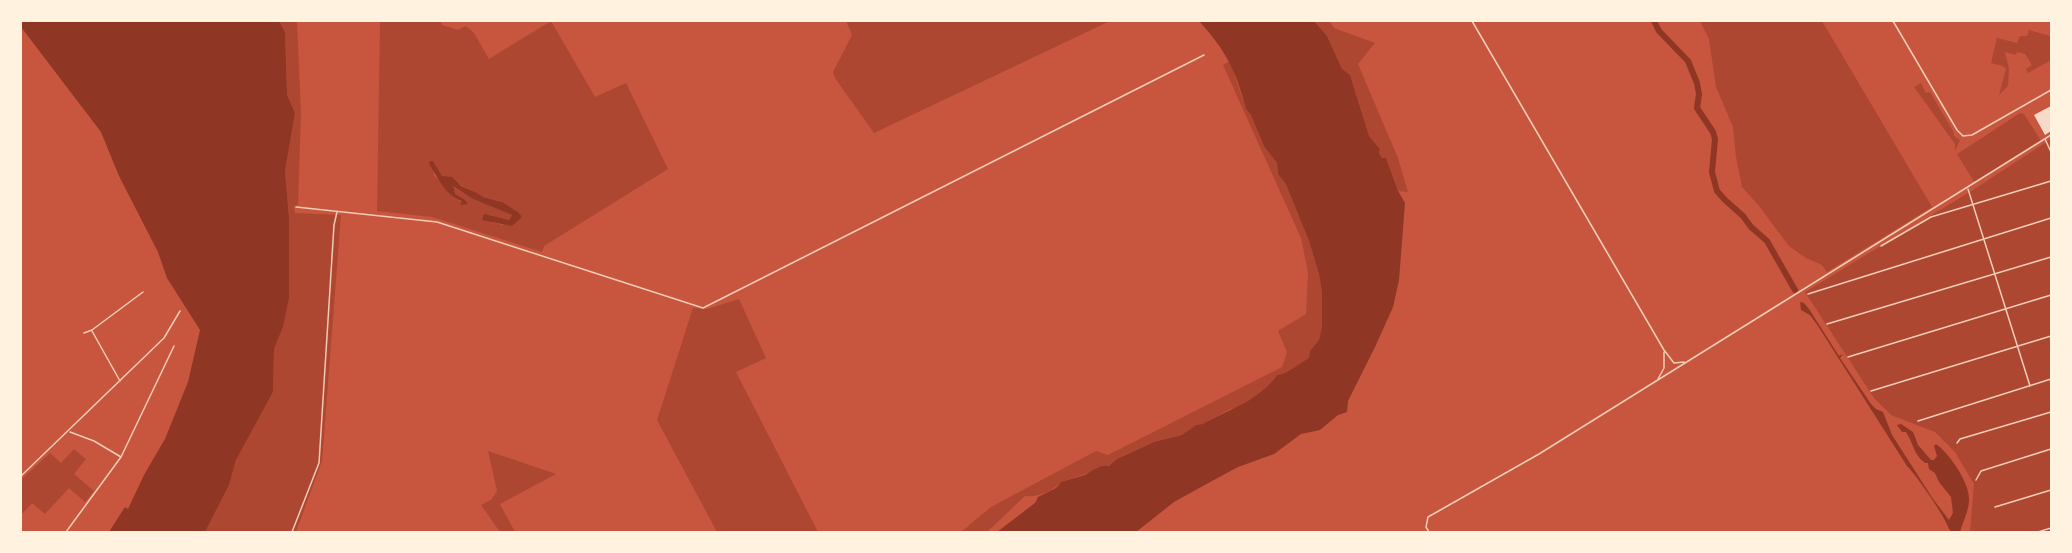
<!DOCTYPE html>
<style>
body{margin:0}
#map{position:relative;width:2072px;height:553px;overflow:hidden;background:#c8553d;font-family:Helvetica,sans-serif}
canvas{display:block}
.frame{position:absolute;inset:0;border:22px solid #fff3e0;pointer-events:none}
</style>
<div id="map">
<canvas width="2072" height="553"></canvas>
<div class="frame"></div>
</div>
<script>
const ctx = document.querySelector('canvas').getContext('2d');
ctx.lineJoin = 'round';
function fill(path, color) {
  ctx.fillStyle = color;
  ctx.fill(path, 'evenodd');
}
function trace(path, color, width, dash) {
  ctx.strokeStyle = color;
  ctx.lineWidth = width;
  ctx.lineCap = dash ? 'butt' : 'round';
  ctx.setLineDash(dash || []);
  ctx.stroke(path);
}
fill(new Path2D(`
 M 279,21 L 297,21 L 301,112 L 298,205 L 294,206 L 295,213 L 341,215 L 322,461 L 296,532 L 205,532 L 229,485 L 236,460 L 273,392 L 274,349 L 283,327 L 289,297 L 289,218 L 285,171 L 295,113 L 287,95 L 285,32 Z
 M 380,21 L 441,21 L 442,25 L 458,30 L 466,26 L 474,33 L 489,59 L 551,21 L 595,97 L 626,83 L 668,169 L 544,246 L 542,252 L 432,217 L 377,211 ZM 433,161 L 442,176 L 477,193 L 483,197 L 499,201 L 518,212 L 519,220 L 502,225 L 492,222 L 496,217 L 509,220 L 512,215 L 473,199 L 452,186 L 452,189 L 455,194 L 464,199 L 461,205 L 462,202 C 448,197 446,183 434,176 Z
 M 846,21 L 1110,21 L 874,133 L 835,78 L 833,72 L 852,35 Z
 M 1314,21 L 1329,21 L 1334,28 L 1375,43 L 1358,64 L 1398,158 L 1408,192 L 1398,191 L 1386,158 L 1382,158 L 1379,153 L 1380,149 L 1369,136 L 1350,75 L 1342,69 L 1327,36 Z
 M 1700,21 L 1822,21 L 1932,207 L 1827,272 L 1822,265 L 1806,258 L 1789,246 L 1759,206 L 1742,187 L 1736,157 L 1733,127 L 1716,87 L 1709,39 Z
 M 2029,30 L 2050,36 L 2051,60 L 2028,73 L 2026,69 L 2032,65 L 2025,54 L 2017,52 L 2016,55 L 2005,52 L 2009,69 L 2008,86 L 1999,95 L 2006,69 L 2003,66 L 1991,63 L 1997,38 L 2017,43 L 2020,36 L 2027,36 Z
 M 1230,61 L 1246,109 L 1251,115 L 1264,145 L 1277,163 L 1278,174 L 1286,183 L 1309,241 L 1319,274 L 1322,292 L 1322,327 L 1319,340 L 1310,351 L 1309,358 C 1299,363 1288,374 1277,375 L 1263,392 L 1236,408 L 1230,409 L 1203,424 L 1196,425 L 1182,435 L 1154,442 L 1125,455 L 1109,466 L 1061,482 C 1051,492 1039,497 1025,496 L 987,532 L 961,532 L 991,507 L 1096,451 L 1108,455 L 1282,367 L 1287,352 L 1278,331 L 1306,314 L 1308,272 L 1301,238 L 1223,65 Z
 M 1921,83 L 1926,93 L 1930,92 L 1953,131 L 1954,136 L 1960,140 L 1955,151 L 1955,144 L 1914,87 Z
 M 2020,113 L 2024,114 L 2041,141 L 1975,183 L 1957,154 Z
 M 2051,139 L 2051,532 L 1970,532 L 1974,484 L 1955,452 L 1935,432 L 1891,415 L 1874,398 L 1805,292 L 1973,190 Z
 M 739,299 L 766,358 L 736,372 L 818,532 L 717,532 L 657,420 L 693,308 L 707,309 Z
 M 74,449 L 86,459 L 74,474 L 94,491 L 85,502 L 69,488 L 45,514 L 32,503 L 21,515 L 21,480 L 50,453 L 61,463 Z
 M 488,451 L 556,474 L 500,504 L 515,532 L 500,532 L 481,505 L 491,500 L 497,491 Z`), '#ae4732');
fill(new Path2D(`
 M 21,21 L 279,21 L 285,32 L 287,95 L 295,113 L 285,171 L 289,218 L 289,298 L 283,327 L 274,349 L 273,392 L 236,460 L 229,485 L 205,532 L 109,532 L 125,507 L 128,509 L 144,475 L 165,439 L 188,382 L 200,330 L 167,278 L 158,252 L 119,176 L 101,132 L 21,27 Z
 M 1199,21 L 1314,21 L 1327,36 L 1342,69 L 1350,75 L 1369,136 L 1380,149 L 1379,153 L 1382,158 L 1386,158 L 1398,191 L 1405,203 L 1399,280 L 1393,307 L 1375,347 L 1348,401 L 1347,412 L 1338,415 L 1320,430 L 1301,434 L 1274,454 L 1238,467 L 1212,481 L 1174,502 L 1136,532 L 997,532 L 1035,503 L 1038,497 L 1056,488 L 1061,482 L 1085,475 L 1093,470 L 1102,466 L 1109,466 L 1117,459 L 1154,442 L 1182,435 L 1196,425 L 1203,424 C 1229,409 1259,401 1277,375 C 1288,374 1299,363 1309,358 L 1310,351 L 1319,340 L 1322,327 L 1322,292 L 1319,274 L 1309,241 L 1286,184 L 1278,174 L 1277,163 L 1264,146 L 1251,115 L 1246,109 C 1236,70 1226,51 1199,21 Z
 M 430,161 L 433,161 L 442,176 L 452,177 L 461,186 L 477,193 L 483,197 L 502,202 L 518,212 L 522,217 L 512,226 L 482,220 L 484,214 L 509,220 L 512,215 L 473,199 L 453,186 L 455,194 L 464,199 L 468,204 L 460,205 L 462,201 C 445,196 438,177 429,164 Z
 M 1800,302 L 1804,303 L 1809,309 L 1839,356 L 1843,354 L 1840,358 L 1871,404 L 1876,409 L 1883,412 L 1892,435 L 1933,499 L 1949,520 L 1953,513 L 1951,497 L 1939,482 L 1935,473 L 1929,469 L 1928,463 L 1925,463 C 1913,454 1914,444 1906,432 L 1902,432 L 1897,425 L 1901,424 L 1913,432 L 1918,445 L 1931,460 L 1934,460 L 1937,456 L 1934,446 L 1936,444 C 1949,453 1970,483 1969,500 C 1969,511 1963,521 1960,532 L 1952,532 L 1949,529 C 1945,516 1916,475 1907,466 L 1818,326 L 1810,315 L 1801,310 Z`), '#8f3625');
trace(new Path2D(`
 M 1654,21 L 1659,31 L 1688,61 L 1697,83 L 1699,94 L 1697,108 L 1713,132 L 1715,139 L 1712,172 L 1717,191 L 1725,200 L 1743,216 L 1751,227 L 1767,241 L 1795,290`), '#8f3625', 6);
fill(new Path2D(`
 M 2051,106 L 2051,131 L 2045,135 L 2034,115 Z`), '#f7dbc8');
trace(new Path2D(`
 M 1472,21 L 1664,350 L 1674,363 L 1684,362
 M 1893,21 L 1957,130 L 1963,136 L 1972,135 L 2051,90
 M 2045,139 L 2051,152
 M 1968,189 L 2030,386
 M 296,207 L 437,222 L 703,308 L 1204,55
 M 1881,246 L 1931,217 L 2051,181
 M 1808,294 L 2051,218
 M 1827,324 L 2051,257
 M 92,331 L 120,381
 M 84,333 L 92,330 L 143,292
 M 1848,357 L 2051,295
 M 1658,379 L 1664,368 L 1664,352
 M 1871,391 L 2051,336
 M 1918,421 L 2051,379
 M 70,432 L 94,441 L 121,457
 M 1957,443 L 1960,439 L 2051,412
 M 21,476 L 164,338 L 180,311
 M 1976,480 L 1981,471 L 2051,449
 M 1995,507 L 2051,490
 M 66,532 L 121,457 L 174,346
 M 292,532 L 319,463 L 334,225 L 337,212
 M 1429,532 L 1426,527 L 1428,517 L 1539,454 L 2051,135
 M 2038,532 L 2051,528`), '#f1ccb7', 1.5);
</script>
